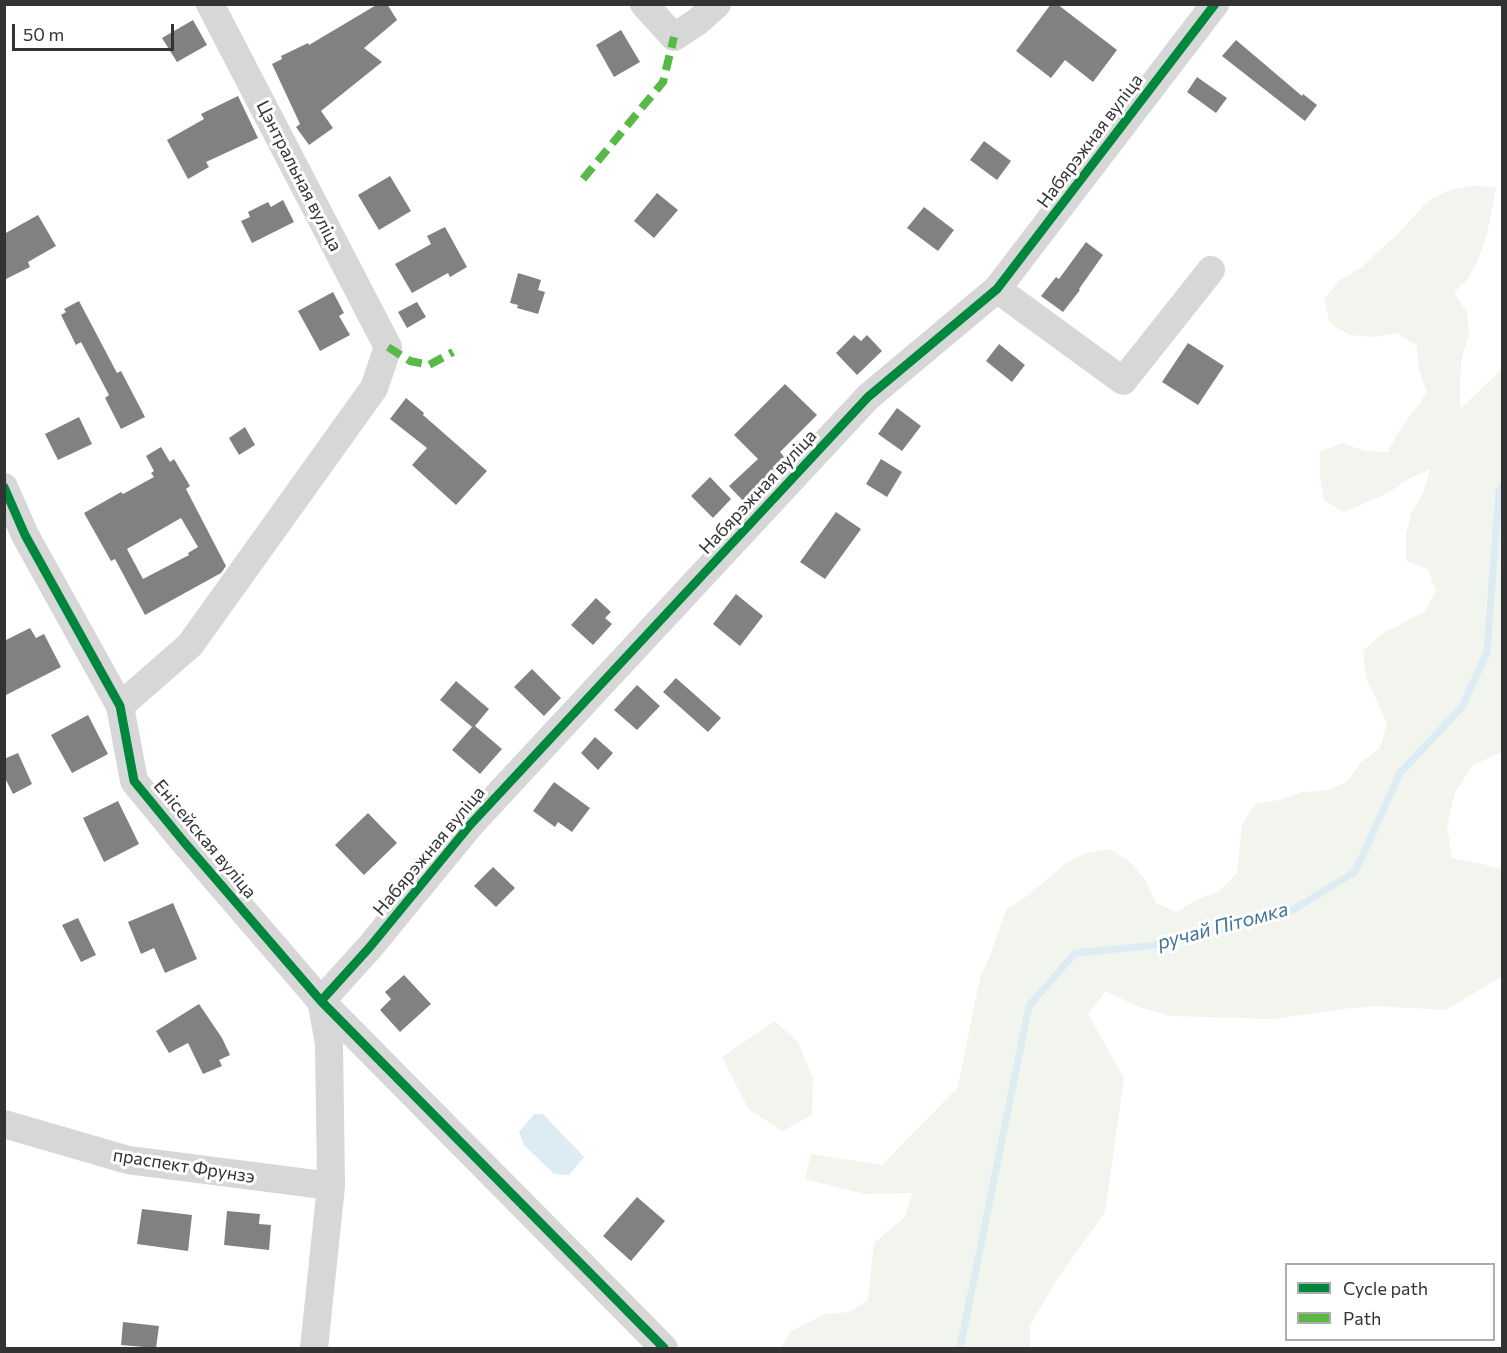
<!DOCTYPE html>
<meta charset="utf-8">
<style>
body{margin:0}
#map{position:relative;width:1507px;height:1353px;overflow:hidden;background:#fff;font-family:Commissioner,sans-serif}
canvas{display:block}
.frame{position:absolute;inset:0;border:6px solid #333;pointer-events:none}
.legend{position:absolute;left:1285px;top:1263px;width:210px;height:78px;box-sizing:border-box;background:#fff;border:2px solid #adadad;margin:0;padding:8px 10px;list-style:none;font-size:18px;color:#333}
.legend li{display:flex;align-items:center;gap:12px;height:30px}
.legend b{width:30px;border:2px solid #adadad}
.scale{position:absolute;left:12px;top:24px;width:162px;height:27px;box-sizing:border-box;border:3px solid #333;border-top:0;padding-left:8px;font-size:18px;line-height:21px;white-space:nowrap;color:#333;-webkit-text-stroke:4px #fff;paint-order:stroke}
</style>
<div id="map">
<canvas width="1507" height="1353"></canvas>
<div class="frame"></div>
<ul class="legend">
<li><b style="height:8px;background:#00873e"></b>Cycle path</li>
<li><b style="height:8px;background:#58b947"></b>Path</li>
</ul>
<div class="scale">50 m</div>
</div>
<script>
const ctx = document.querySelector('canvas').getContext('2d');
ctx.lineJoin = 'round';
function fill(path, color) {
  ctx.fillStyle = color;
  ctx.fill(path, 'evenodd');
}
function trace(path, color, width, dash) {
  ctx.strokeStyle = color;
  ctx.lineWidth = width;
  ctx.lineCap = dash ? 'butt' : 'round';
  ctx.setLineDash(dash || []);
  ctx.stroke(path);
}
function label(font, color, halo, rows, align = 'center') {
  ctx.font = font + ' Commissioner,sans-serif';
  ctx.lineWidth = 6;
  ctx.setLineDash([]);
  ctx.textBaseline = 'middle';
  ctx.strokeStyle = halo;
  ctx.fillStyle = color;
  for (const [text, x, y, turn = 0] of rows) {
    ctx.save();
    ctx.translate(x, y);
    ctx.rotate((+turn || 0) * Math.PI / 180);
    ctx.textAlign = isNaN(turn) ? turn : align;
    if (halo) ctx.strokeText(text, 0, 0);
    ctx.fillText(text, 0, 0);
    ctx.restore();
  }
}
fill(new Path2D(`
 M 1473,186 L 1496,187 C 1491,216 1486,249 1470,275 C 1466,282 1459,287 1454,293 L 1467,312 L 1469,335 L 1462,357 L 1460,381 L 1460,409 L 1499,372 L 1502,366 L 1502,752 L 1473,765 L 1455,793 L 1447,825 L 1452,858 L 1483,864 L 1502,870 L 1502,976 L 1446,1010 L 1376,1006 L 1342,1009 L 1274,1019 L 1171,1016 L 1139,1007 L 1105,991 L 1088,1014 L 1124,1078 L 1105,1212 L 1058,1278 L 1030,1325 L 1030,1348 L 781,1348 L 791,1331 L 825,1314 L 850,1312 L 868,1300 L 874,1243 L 905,1217 L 912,1193 L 865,1194 L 805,1179 L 811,1154 L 882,1165 L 957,1088 L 960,1077 L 980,978 L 990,956 L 1006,910 L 1027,896 L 1064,865 L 1084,854 L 1109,849 L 1130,862 L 1145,880 L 1156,903 L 1176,912 L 1196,900 L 1219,891 L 1237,874 L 1242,825 L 1255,804 L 1279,800 L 1302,792 L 1325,791 L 1347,782 L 1361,762 L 1380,748 L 1387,724 L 1366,677 L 1363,651 L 1380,635 L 1424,612 L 1436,591 L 1428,569 L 1406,561 L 1406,535 L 1412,512 L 1424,491 L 1430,469 L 1408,479 L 1388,493 L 1344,512 L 1324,500 L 1320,476 L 1320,452 L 1342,443 L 1365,451 L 1388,452 L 1399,431 L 1427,393 L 1419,370 L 1417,346 L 1397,333 L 1374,337 L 1350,335 L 1330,323 L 1324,300 L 1340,280 L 1361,268 L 1377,252 L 1395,237 L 1428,201 L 1450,190 Z
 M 775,1021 L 798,1042 L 813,1079 L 812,1115 L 783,1131 L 749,1110 L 722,1057 Z`), '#f1f5ed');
fill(new Path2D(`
 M 534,1114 L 543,1114 L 584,1157 L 569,1175 L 554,1174 L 524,1145 L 519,1132 Z`), '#ddebf3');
trace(new Path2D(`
 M 960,1348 L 1029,1006 L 1075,953 L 1149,946 L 1286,914 L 1355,872 L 1400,773 L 1462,707 L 1487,652 L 1499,491 L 1502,486`), '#ddebf3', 7);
fill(new Path2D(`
 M 378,4 L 387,4 L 397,20 L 364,48 L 382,62 L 321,111 L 333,128 L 309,145 L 296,127 L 300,124 L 272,64 L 282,59 L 281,56 L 308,43 L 309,45 Z
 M 1051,4 L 1057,4 L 1117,50 L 1093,82 L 1065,60 L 1051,78 L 1016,51 Z
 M 193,20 L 207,45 L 177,62 L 162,38 Z
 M 621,30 L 640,62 L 614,77 L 596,45 Z
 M 1236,40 L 1302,96 L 1303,94 L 1317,105 L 1305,121 L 1222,56 Z
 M 1197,77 L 1227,98 L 1216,113 L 1187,92 Z
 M 238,96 L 258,138 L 206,162 L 209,167 L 188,179 L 167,140 L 204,119 L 201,114 Z
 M 984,141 L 1011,161 L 997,180 L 970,160 Z
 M 390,176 L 411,211 L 379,230 L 358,195 Z
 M 657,193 L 678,210 L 654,238 L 634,221 Z
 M 283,200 L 294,222 L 252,243 L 241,221 L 250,217 L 248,212 L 268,202 L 271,207 Z
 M 924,207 L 954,230 L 938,251 L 907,228 Z
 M 38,215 L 56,246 L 28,262 L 30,267 L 4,280 L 4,234 Z
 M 445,227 L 467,267 L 450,277 L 448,273 L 412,293 L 395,264 L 431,244 L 427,236 Z
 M 1086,242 L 1103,255 L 1079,289 L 1080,290 L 1063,312 L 1041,296 L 1056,277 L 1059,279 Z
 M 518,273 L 541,280 L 538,290 L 545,292 L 538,314 L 517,308 L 518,305 L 510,303 Z
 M 333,292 L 344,313 L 339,316 L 350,335 L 320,351 L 298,311 Z
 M 79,301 L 117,373 L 121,371 L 145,417 L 121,429 L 105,398 L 109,395 L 81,342 L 76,345 L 61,315 L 66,312 L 64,309 Z
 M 417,302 L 426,317 L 407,328 L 398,312 Z
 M 854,335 L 861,341 L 867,335 L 882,351 L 857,375 L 836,353 Z
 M 1188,343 L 1224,366 L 1198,405 L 1162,382 Z
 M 999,344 L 1025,365 L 1012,382 L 986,361 Z
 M 785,384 L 817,415 L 780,452 L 787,460 L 746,504 L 729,486 L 758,459 L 734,435 Z
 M 406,398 L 424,413 L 423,415 L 487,471 L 456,505 L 412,465 L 427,448 L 390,419 Z
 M 897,408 L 921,426 L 902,451 L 878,434 Z
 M 79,417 L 92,444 L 58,460 L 45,434 Z
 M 245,427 L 255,445 L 239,455 L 229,438 Z
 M 161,447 L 170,462 L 174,459 L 190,486 L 186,489 L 226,566 L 221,573 L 145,615 L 115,559 L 111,561 L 84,513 L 121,492 L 123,494 L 154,477 L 151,473 L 154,471 L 146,456 ZM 181,518 L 198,547 L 188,553 L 189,555 L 143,579 L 127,549 Z
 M 881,459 L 902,472 L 887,497 L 866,484 Z
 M 710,477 L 731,499 L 713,518 L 691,496 Z
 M 836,512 L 861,529 L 825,579 L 800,562 Z
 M 736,594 L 763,616 L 740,646 L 713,624 Z
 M 596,598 L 611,612 L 605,618 L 612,624 L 593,645 L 571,625 Z
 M 30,628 L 36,638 L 44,634 L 61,667 L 4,696 L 4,641 Z
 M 532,669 L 561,698 L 544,716 L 514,687 Z
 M 676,678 L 721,718 L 708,732 L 663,692 Z
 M 456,681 L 489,709 L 475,726 L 502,749 L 480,774 L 452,750 L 472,727 L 440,700 Z
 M 637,685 L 660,706 L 637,730 L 614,710 Z
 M 88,715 L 108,754 L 72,773 L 51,735 Z
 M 595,737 L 613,753 L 598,770 L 581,753 Z
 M 18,753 L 32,784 L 13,794 L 4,776 L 4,759 Z
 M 554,782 L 590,808 L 572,832 L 558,822 L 555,827 L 533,811 Z
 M 118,801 L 139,844 L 104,862 L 83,818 Z
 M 368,813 L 397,843 L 364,875 L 335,845 Z
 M 493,867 L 515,888 L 496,907 L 474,886 Z
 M 173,903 L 197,959 L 165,973 L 154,948 L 141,954 L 128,922 Z
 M 78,918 L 96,955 L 81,962 L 62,925 Z
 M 404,975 L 431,1004 L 400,1032 L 380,1010 L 391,999 L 385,992 Z
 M 199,1004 L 222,1038 L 230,1055 L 219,1060 L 222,1066 L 203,1074 L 188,1043 L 169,1053 L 156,1031 Z
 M 637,1197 L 665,1221 L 631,1261 L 603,1236 Z
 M 142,1209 L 192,1215 L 188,1251 L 137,1244 Z
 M 227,1211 L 260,1214 L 259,1224 L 271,1225 L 269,1250 L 224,1245 Z
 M 123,1322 L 159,1326 L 156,1348 L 121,1345 Z`), '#818181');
trace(new Path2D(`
 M 644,4 L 674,37 L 697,22 L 717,4
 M 997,289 L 1123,381 L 1211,270
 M 4,487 L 25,535 L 120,706 L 134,781 L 184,842 L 321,1001 L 664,1348
 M 120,706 L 190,645 L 374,388 L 388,347 L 210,4
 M 321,1001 L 369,948 L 470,825 L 868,397 L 997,289 L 1215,4
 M 4,1124 L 128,1160 L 331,1186
 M 314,1348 L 331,1186 L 329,1043 L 321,1001`), '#d7d7d7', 28);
trace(new Path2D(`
 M 583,179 L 663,82 L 674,37
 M 388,347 L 410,361 L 429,365 L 453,352`), '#58b947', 8, [15, 8]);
trace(new Path2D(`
 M 4,487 L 25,535 L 120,706 L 134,781 L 184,842 L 321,1001 L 664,1348
 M 321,1001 L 369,948 L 470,825 L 868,397 L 997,289 L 1215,4`), '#00873e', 9);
label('18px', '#333', '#fff', [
 ["Набярэжная вуліца",1090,141,-53],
 ["Цэнтральная вуліца",299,176,63],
 ["Набярэжная вуліца",758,492,-47],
 ["Енісейская вуліца",205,839,50],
 ["Набярэжная вуліца",429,851,-50],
 ["праспект Фрунзэ",184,1166,9]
]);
label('italic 20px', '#3f7597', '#fff', [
 ["ручай Пітомка",1223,926,-15]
]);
</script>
